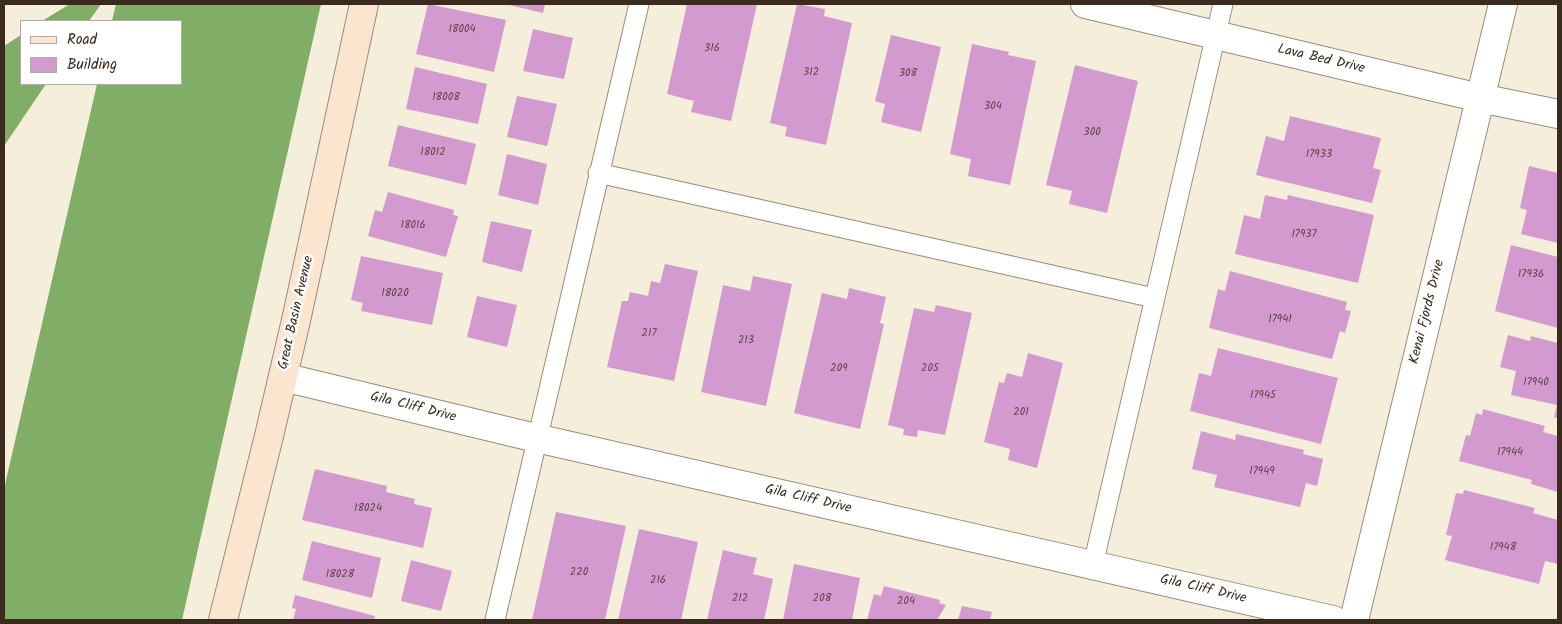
<!DOCTYPE html>
<style>
body{margin:0}
#map{position:relative;width:1562px;height:624px;overflow:hidden;background:#f5eedb;font-family:Kalam,sans-serif}
canvas{display:block}
.frame{position:absolute;inset:0;border:5px solid #3b2a1e;pointer-events:none}
.legend{position:absolute;left:20px;top:20px;width:162px;height:65px;box-sizing:border-box;background:#fff;border:1px solid #b1aaa5;margin:0;padding:6px 9px;list-style:none;font-size:15px;color:#3b2a1e}
.legend li{display:flex;align-items:center;gap:10px;height:25px}
.legend b{width:25px;border:1px solid #b1aaa5}
</style>
<div id="map">
<canvas width="1562" height="624"></canvas>
<div class="frame"></div>
<ul class="legend">
<li><b style="height:6px;background:#fce5cf"></b>Road</li>
<li><b style="height:14px;background:#d29ace"></b>Building</li>
</ul>
</div>
<script>
const ctx = document.querySelector('canvas').getContext('2d');
ctx.lineJoin = 'round';
function fill(path, color) {
  ctx.fillStyle = color;
  ctx.fill(path, 'evenodd');
}
function trace(path, color, width, dash) {
  ctx.strokeStyle = color;
  ctx.lineWidth = width;
  ctx.lineCap = dash ? 'butt' : 'round';
  ctx.setLineDash(dash || []);
  ctx.stroke(path);
}
function label(font, color, halo, rows, align = 'center') {
  ctx.font = font + ' Kalam,sans-serif';
  ctx.lineWidth = 5;
  ctx.setLineDash([]);
  ctx.textBaseline = 'middle';
  ctx.strokeStyle = halo;
  ctx.fillStyle = color;
  for (const [text, x, y, turn = 0] of rows) {
    ctx.save();
    ctx.translate(x, y);
    ctx.rotate((+turn || 0) * Math.PI / 180);
    ctx.textAlign = isNaN(turn) ? turn : align;
    if (halo) ctx.strokeText(text, 0, 0);
    ctx.fillText(text, 0, 0);
    ctx.restore();
  }
}
fill(new Path2D(`
 M 70,4 L 101,4 L 89,21 L 42,21 Z
 M 116,4 L 321,4 L 182,620 L 4,620 L 4,489 L 97,84 L 181,84 L 181,21 L 112,21 Z
 M 21,35 L 21,84 L 46,84 L 4,146 L 4,46 Z`), '#80ae66');
fill(new Path2D(`
 M 428,4 L 506,20 L 494,72 L 416,54 Z
 M 505,4 L 545,4 L 543,13 Z
 M 687,4 L 757,4 L 731,121 L 691,112 L 694,101 L 667,94 Z
 M 797,4 L 825,9 L 824,16 L 852,23 L 826,145 L 785,136 L 787,127 L 770,123 Z
 M 533,29 L 573,38 L 564,79 L 523,71 Z
 M 891,35 L 941,47 L 921,132 L 881,122 L 885,104 L 875,101 Z
 M 972,44 L 1009,52 L 1008,55 L 1036,61 L 1010,185 L 968,176 L 971,159 L 950,154 Z
 M 1075,65 L 1138,81 L 1107,213 L 1069,204 L 1072,191 L 1046,185 Z
 M 415,67 L 487,84 L 478,124 L 406,109 Z
 M 517,96 L 557,104 L 547,146 L 507,137 Z
 M 1290,116 L 1381,138 L 1373,168 L 1381,170 L 1372,203 L 1256,175 L 1266,136 L 1284,141 Z
 M 398,125 L 476,144 L 466,185 L 388,166 Z
 M 507,154 L 547,164 L 538,205 L 498,195 Z
 M 1529,166 L 1558,173 L 1558,243 L 1521,234 L 1527,210 L 1520,208 Z
 M 388,192 L 454,210 L 453,215 L 458,216 L 446,257 L 368,236 L 375,210 L 382,212 Z
 M 1265,195 L 1287,200 L 1288,195 L 1374,215 L 1358,283 L 1235,254 L 1244,215 L 1260,219 Z
 M 491,221 L 532,230 L 522,272 L 482,262 Z
 M 1511,245 L 1558,257 L 1558,328 L 1495,311 Z
 M 361,256 L 443,273 L 432,325 L 361,311 L 363,303 L 351,300 Z
 M 665,264 L 698,271 L 674,381 L 607,367 L 622,301 L 628,301 L 630,292 L 648,296 L 651,281 L 660,283 Z
 M 1230,271 L 1347,302 L 1345,310 L 1351,311 L 1345,333 L 1340,331 L 1332,359 L 1209,328 L 1218,289 L 1225,291 Z
 M 753,276 L 792,284 L 766,406 L 701,392 L 723,285 L 750,291 Z
 M 849,288 L 886,297 L 880,323 L 884,324 L 860,429 L 794,413 L 822,293 L 847,299 Z
 M 477,296 L 517,305 L 507,347 L 467,337 Z
 M 936,305 L 972,313 L 945,435 L 918,430 L 917,437 L 903,435 L 904,429 L 888,425 L 914,308 L 934,312 Z
 M 1508,335 L 1530,341 L 1531,336 L 1558,343 L 1558,418 L 1554,417 L 1557,405 L 1511,395 L 1516,371 L 1500,367 Z
 M 1218,348 L 1338,378 L 1321,444 L 1190,411 L 1199,373 L 1211,376 Z
 M 1028,353 L 1063,363 L 1037,468 L 1008,460 L 1010,449 L 984,442 L 999,382 L 1004,383 L 1007,373 L 1022,377 Z
 M 1483,409 L 1545,426 L 1543,432 L 1558,436 L 1558,492 L 1531,484 L 1532,480 L 1459,461 L 1466,435 L 1470,436 L 1476,413 L 1482,415 Z
 M 1201,431 L 1235,440 L 1236,434 L 1304,450 L 1303,454 L 1323,459 L 1317,486 L 1306,483 L 1300,507 L 1214,487 L 1217,475 L 1192,469 Z
 M 315,469 L 387,486 L 386,492 L 415,499 L 414,504 L 432,508 L 423,548 L 302,520 Z
 M 1464,490 L 1535,508 L 1533,513 L 1558,520 L 1558,564 L 1545,561 L 1539,584 L 1445,560 L 1452,536 L 1446,535 L 1456,493 L 1463,494 Z
 M 556,512 L 626,526 L 605,620 L 532,620 Z
 M 639,529 L 698,542 L 681,620 L 618,620 Z
 M 312,541 L 381,558 L 372,598 L 302,580 Z
 M 723,550 L 757,558 L 753,574 L 773,579 L 764,620 L 707,620 Z
 M 411,560 L 452,571 L 441,611 L 401,601 Z
 M 794,564 L 860,578 L 852,620 L 783,620 Z
 M 884,586 L 940,600 L 939,603 L 946,605 L 937,620 L 867,620 L 874,594 L 881,596 Z
 M 295,595 L 375,616 L 374,620 L 293,620 L 296,609 L 292,608 Z
 M 962,606 L 992,612 L 990,620 L 958,620 Z`), '#d29ace');
const lane = new Path2D(`
 M 598,173 L 1154,298
 M 1093,565 L 1223,4
 M 495,620 L 639,4`);
const street = new Path2D(`
 M 1085,4 L 1480,98 L 1558,114
 M 283,377 L 536,438 L 1333,620
 M 1354,620 L 1503,4`);
const secondary = new Path2D(`
 M 223,620 L 269,436 L 297,316 L 364,4`);
trace(lane, '#988c7c', 21);
trace(street, '#988c7c', 30);
trace(secondary, '#988c7c', 30);
trace(lane, '#fff', 19);
trace(street, '#fff', 28);
trace(secondary, '#fce5cf', 28);
label('11px', '#61464a', null, [
 ["18004",462,30],
 ["316",712,49],
 ["312",811,73],
 ["308",908,74],
 ["18008",446,98],
 ["304",993,107],
 ["300",1092,133],
 ["18012",433,153],
 ["17933",1319,155],
 ["18016",413,226],
 ["17937",1304,235],
 ["17936",1531,275],
 ["18020",395,294],
 ["17941",1280,320],
 ["217",649,334],
 ["213",746,341],
 ["209",839,369],
 ["205",930,369],
 ["17940",1536,383],
 ["17945",1263,396],
 ["201",1021,413],
 ["17944",1510,453],
 ["17949",1262,472],
 ["18024",368,509],
 ["17948",1503,548],
 ["220",579,573],
 ["18028",340,575],
 ["216",658,581],
 ["212",740,599],
 ["208",822,599],
 ["204",906,602]
]);
label('14px', '#3b2a1e', '#fff', [
 ["Lava Bed Drive",1321,60,13],
 ["Kenai Fjords Drive",1428,312,-76],
 ["Great Basin Avenue",297,313,-77],
 ["Gila Cliff Drive",413,408,14],
 ["Gila Cliff Drive",808,500,13],
 ["Gila Cliff Drive",1203,590,13]
]);
</script>
